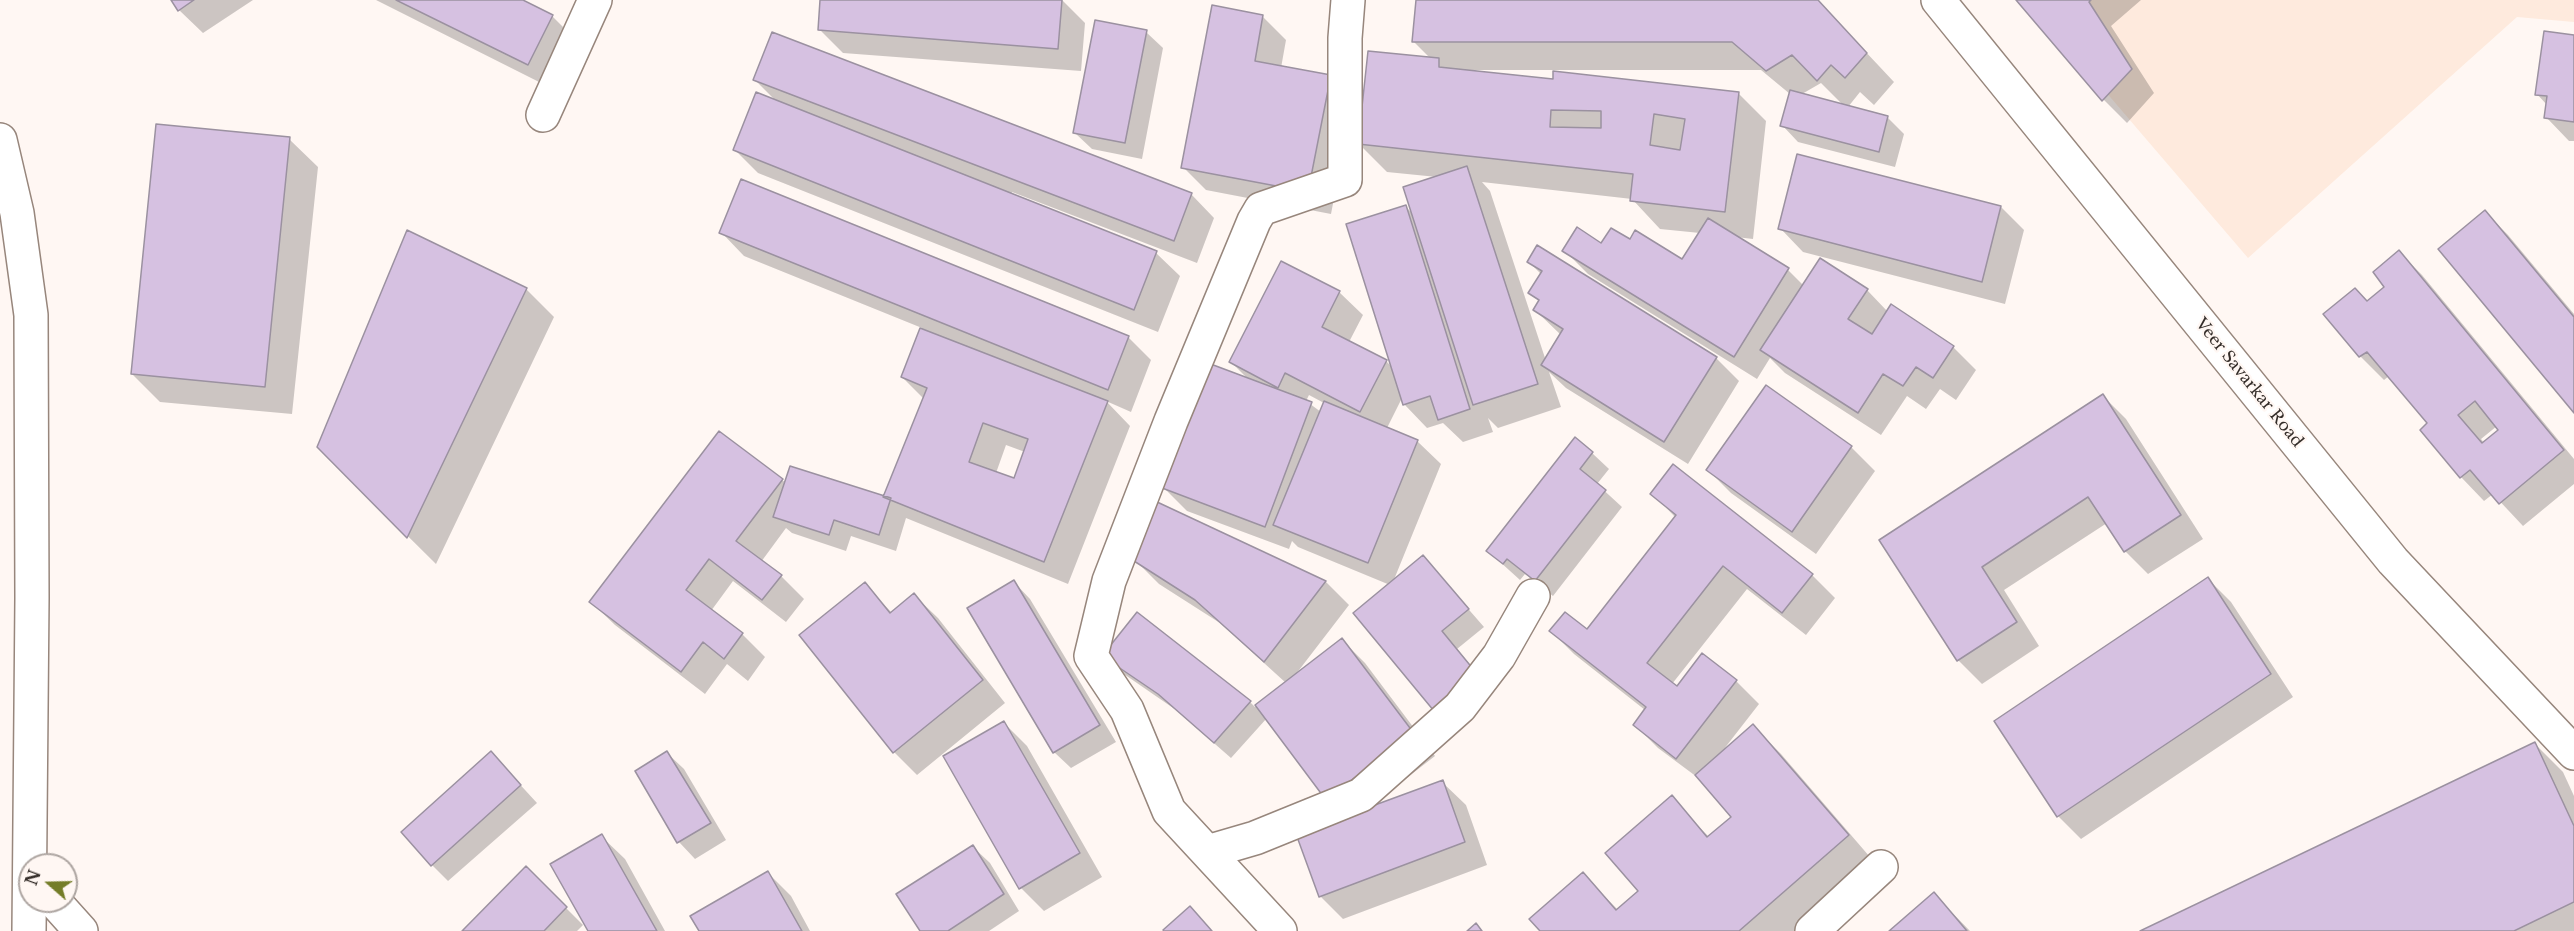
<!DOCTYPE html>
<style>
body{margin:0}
#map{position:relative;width:2574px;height:931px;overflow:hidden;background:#fff7f3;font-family:"Libre Baskerville",serif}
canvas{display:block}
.north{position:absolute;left:18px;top:853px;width:60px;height:60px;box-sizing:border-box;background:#fff7f3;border:2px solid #aea6a2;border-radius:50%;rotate:290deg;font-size:16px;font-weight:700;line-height:24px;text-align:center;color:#342d29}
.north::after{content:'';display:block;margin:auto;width:21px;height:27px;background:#747d28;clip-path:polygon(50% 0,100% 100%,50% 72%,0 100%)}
</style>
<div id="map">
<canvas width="2574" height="931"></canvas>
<div class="north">N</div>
</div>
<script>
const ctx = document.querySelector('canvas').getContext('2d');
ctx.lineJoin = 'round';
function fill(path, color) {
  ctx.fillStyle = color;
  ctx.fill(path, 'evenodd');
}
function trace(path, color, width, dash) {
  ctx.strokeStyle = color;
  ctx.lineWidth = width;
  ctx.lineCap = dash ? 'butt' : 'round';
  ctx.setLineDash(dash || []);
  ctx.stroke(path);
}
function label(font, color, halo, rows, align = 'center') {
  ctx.font = font + ' "Libre Baskerville",serif';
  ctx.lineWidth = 4.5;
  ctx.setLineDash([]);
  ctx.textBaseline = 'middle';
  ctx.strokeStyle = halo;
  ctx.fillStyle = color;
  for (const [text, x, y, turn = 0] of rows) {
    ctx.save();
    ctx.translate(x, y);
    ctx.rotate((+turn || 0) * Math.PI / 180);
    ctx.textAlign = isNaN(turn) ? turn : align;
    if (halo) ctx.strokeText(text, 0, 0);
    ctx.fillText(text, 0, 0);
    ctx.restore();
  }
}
fill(new Path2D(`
 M 2027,0 L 2574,0 L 2574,22 L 2517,17 L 2248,258 Z`), '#feeadd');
fill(new Path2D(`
 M 173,0 L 253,0 L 203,33 L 179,10 Z
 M 376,0 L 520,0 L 552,16 L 575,39 L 551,88 Z
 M 822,0 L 1062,0 L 1085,23 L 1081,71 L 843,53 L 819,29 Z
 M 1418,0 L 1817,0 L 1894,82 L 1874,105 L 1860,92 L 1848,107 L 1887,117 L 1904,134 L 1895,167 L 1798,142 L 1782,125 L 1790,94 L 1761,70 L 1473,70 L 1472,72 L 1554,81 L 1738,93 L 1766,121 L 1753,239 L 1736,237 L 1788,270 L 1804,286 L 1867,290 L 1888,312 L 1953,347 L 1976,370 L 1956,400 L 1940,389 L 1926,409 L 1907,396 L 1881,435 L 1785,373 L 1770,358 L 1757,379 L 1588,274 L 1564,250 L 1630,241 L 1682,261 L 1700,233 L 1660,229 L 1632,199 L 1482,182 L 1490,191 L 1546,361 L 1561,335 L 1535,310 L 1540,302 L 1530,293 L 1542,275 L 1528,261 L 1716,358 L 1739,381 L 1688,464 L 1566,388 L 1549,372 L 1561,407 L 1498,428 L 1488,418 L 1493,432 L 1463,442 L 1443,423 L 1427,428 L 1404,404 L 1402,398 L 1387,428 L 1417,441 L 1441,464 L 1393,582 L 1423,557 L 1484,627 L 1457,649 L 1493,692 L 1452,726 L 1390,585 L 1298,547 L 1292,541 L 1289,549 L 1187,511 L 1164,488 L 1249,380 L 1231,362 L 1339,292 L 1363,315 L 1349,342 L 1386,361 L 1393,368 L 1406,207 L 1413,214 L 1437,177 L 1387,172 L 1359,144 L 1431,59 L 1414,42 ZM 1821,83 L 1844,106 L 1802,94 ZM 1309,395 L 1324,403 L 1321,412 L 1306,401 Z
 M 2019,0 L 2141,0 L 2111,26 L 2154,93 L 2127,123 L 2104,100 Z
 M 1263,17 L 1286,40 L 1281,68 L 1330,77 L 1353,100 L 1331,214 L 1206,190 L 1183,167 Z
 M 1146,32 L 1163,48 L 1142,159 L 1092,149 L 1075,133 Z
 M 2574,37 L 2574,141 L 2569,141 L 2546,117 L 2547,105 L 2537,94 Z
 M 755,80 L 1191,194 L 1214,218 L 1197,263 L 1012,192 L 1011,195 L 1156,253 L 1180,276 L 1158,332 L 758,173 L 735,150 L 778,103 Z
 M 289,139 L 318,167 L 292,414 L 160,402 L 132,374 Z
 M 2001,207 L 2024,230 L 2005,304 L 1803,252 L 1780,228 Z
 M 2485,212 L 2508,235 L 2574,314 L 2574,411 Z
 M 721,232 L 1128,337 L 1151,360 L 1131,412 L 1106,401 L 1130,426 L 1068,584 L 906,518 L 896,551 L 851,536 L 846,551 L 792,533 L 786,528 L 761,562 L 781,576 L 804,599 L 786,622 L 733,581 L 711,611 L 742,634 L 765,657 L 748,681 L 727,664 L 705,694 L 615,625 L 591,602 L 782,480 L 786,483 L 885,497 L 924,399 L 902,377 L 922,328 L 744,256 ZM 1006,445 L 1025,452 L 1015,480 L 996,473 Z
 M 2399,252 L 2422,275 L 2574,459 L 2574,484 L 2523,526 L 2493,494 L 2484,501 L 2461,477 L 2422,430 L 2429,424 L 2389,376 L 2384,380 L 2360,356 L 2325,314 L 2368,302 L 2386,287 ZM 2497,426 L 2501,430 L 2484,443 L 2481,439 Z
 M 526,289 L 554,317 L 436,564 L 318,447 Z
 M 1767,387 L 1851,447 L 1875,471 L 1816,554 L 1731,493 L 1708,470 Z
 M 2103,396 L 2126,419 L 2203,539 L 2148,574 L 2125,551 L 2107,523 L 2004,590 L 2039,646 L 1982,684 L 1958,660 L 1881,541 Z
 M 1592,453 L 1609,469 L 1597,484 L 1622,507 L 1553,596 L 1525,574 L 1520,580 L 1488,551 Z
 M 1652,493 L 1812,575 L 1835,598 L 1806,635 L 1747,589 L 1672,684 L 1677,688 L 1736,681 L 1759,704 L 1724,749 L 1753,726 L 1781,754 L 1876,864 L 1799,931 L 1542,931 L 1583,874 L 1618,910 L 1640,891 L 1671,798 L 1709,837 L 1733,817 L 1701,780 L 1658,748 L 1635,725 L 1645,710 L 1574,654 L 1551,631 L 1588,632 L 1676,518 Z
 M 1155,503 L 1326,582 L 1349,605 L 1296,674 L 1342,640 L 1365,663 L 1435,756 L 1368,808 L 1442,782 L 1466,805 L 1487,865 L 1343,919 L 1320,896 L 1346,817 L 1267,718 L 1231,758 L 1176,710 L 1121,672 L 1104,656 L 1250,702 L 1255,707 L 1286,683 L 1220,623 L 1159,584 L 1135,560 Z
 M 2208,579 L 2231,602 L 2293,697 L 2081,839 L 2058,816 Z
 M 1014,582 L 1030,599 L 1116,742 L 1071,768 L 1054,752 Z
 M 865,584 L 892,613 L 914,595 L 938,618 L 1005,703 L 917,775 L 894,752 Z
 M 1004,723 L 1027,746 L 1102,877 L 1044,911 L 1021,888 Z
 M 2535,744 L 2563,772 L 2574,796 L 2574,931 L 2143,931 Z
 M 491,753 L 537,803 L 448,881 L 432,865 Z
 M 667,753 L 684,769 L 726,840 L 695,859 L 679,842 L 637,772 Z
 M 601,836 L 625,859 L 665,931 L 589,931 Z
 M 973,847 L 990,863 L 1019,911 L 989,931 L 922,931 Z
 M 526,868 L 583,925 L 577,931 L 464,931 Z
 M 768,873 L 791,896 L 810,931 L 701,931 Z
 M 1934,894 L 1970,931 L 1891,931 Z`), '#0003');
const building = new Path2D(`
 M 171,0 L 194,0 L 178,11 Z
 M 396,0 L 523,0 L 553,15 L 528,65 Z
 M 820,0 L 1062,0 L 1058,49 L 818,30 Z
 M 1416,0 L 1818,0 L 1867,53 L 1845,78 L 1831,65 L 1817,81 L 1792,55 L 1766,71 L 1732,42 L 1412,42 Z
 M 2016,0 L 2091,0 L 2089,2 L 2132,69 L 2102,101 Z
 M 1212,5 L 1263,15 L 1255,61 L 1331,75 L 1308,192 L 1181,168 Z
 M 1095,20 L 1147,30 L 1125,143 L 1073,133 Z
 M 2544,31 L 2574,35 L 2574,122 L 2544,118 L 2547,96 L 2535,95 Z
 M 772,32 L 1192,193 L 1174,241 L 753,80 Z
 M 1368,51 L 1439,58 L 1439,67 L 1553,79 L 1553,71 L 1739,92 L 1725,212 L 1630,201 L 1633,174 L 1358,144 ZM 1551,110 L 1601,111 L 1601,128 L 1550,127 ZM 1654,114 L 1685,119 L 1680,150 L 1650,145 Z
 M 1790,90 L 1888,116 L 1879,152 L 1780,126 Z
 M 756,92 L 1157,251 L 1134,310 L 733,150 Z
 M 156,124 L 290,137 L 265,387 L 131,374 Z
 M 1797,154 L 2001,206 L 1982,282 L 1778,229 Z
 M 1467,166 L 1538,384 L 1473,405 L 1403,187 Z
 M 741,179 L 1129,336 L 1108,390 L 719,233 Z
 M 1406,205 L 1470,409 L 1438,420 L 1430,396 L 1403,405 L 1346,224 Z
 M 2485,210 L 2574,317 L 2574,413 L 2438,249 Z
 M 1708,218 L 1789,268 L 1734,357 L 1562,251 L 1577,227 L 1601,243 L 1611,228 L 1630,239 L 1635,230 L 1682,259 Z
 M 407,230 L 527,288 L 407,538 L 317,447 Z
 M 1537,245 L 1717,357 L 1664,442 L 1541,365 L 1563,329 L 1533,310 L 1539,300 L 1528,293 L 1542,271 L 1527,262 Z
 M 2399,250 L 2564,450 L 2499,504 L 2470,470 L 2460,478 L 2420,430 L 2427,423 L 2367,352 L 2359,357 L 2323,314 L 2355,288 L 2367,301 L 2384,287 L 2373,272 ZM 2475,401 L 2498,430 L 2482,443 L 2458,415 Z
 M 1820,258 L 1868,289 L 1848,319 L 1872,334 L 1891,304 L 1954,346 L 1933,378 L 1916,367 L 1903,386 L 1883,374 L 1858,413 L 1760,350 Z
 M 1281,261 L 1340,291 L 1322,327 L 1387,360 L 1360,412 L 1285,373 L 1278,388 L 1229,362 Z
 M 920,328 L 1108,401 L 1044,562 L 883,497 L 927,388 L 901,377 ZM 983,423 L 1028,439 L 1014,478 L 969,462 Z
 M 1208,363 L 1312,402 L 1265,527 L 1162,488 Z
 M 1766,385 L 1852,446 L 1792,532 L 1706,470 Z
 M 2103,394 L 2181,515 L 2124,552 L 2088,497 L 1982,567 L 2017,622 L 1957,661 L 1879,540 Z
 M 1324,401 L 1418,440 L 1368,563 L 1273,525 Z
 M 719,431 L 783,479 L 736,541 L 782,575 L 762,600 L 709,559 L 686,590 L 743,633 L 724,659 L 703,642 L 681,672 L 589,602 Z
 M 1575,437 L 1593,452 L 1580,469 L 1606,490 L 1535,581 L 1507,559 L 1503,564 L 1486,551 Z
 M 1673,464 L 1813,574 L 1782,613 L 1723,566 L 1647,663 L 1677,686 L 1702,653 L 1737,680 L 1676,759 L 1633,725 L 1646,707 L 1549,631 L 1565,612 L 1587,629 L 1676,515 L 1650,494 Z
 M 790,466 L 891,498 L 879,535 L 834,520 L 829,535 L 773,517 Z
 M 1155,501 L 1326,581 L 1264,662 L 1195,600 L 1134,561 Z
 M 1423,555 L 1469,609 L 1442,631 L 1478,675 L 1434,711 L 1353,613 Z
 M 2208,577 L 2271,674 L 2057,817 L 1994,721 Z
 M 1014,580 L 1100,725 L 1053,753 L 967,608 Z
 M 865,582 L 890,613 L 914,593 L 983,680 L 893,753 L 799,635 Z
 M 1137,612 L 1251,701 L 1214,743 L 1158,694 L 1102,656 Z
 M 1342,638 L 1413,732 L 1326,800 L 1255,705 Z
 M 1004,721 L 1080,853 L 1019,889 L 943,756 Z
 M 1753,724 L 1849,835 L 1739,931 L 1540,931 L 1529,919 L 1583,872 L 1616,910 L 1638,891 L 1605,853 L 1672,795 L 1707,837 L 1731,817 L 1695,775 Z
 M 2535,742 L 2574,826 L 2574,902 L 2514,931 L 2140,931 Z
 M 491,751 L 521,785 L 431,866 L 401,832 Z
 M 667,751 L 711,823 L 677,843 L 635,771 Z
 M 1443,780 L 1465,842 L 1319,897 L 1296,834 Z
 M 602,834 L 657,931 L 588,931 L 550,864 Z
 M 973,845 L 1004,894 L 948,931 L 920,931 L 896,894 Z
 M 526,866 L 567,907 L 544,931 L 462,931 Z
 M 768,871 L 802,931 L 699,931 L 690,916 Z
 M 1934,892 L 1967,931 L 1889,931 Z
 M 1190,906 L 1212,931 L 1164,931 L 1163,930 Z
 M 1476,923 L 1482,931 L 1467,931 Z`);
fill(building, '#d6c1e1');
trace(building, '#9b91a0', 1.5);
const minor = new Path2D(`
 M 543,115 L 595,0
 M 1207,852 L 1255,838 L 1361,795 L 1460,707 L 1499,656 L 1533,596
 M 1280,931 L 1169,811 L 1127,710 L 1091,656 L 1109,581 L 1171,421 L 1254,221 L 1261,209 L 1345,180 L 1345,38 L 1348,0
 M 1812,931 L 1881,867`);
const tertiary = new Path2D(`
 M 54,901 L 81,931`);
const secondary = new Path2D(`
 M 0,140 L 17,213 L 31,315 L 32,598 L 29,931`);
const primary = new Path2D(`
 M 1938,0 L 2393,561 L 2574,753`);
trace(minor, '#97867c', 36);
trace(tertiary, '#97867c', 36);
trace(secondary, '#97867c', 36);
trace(primary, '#97867c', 36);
trace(minor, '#fff', 33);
trace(tertiary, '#fff', 33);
trace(secondary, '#fff', 33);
trace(primary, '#fff', 33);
label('16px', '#342d29', '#fff7f3', [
 ["Veer Savarkar Road",2249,383,51]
]);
</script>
